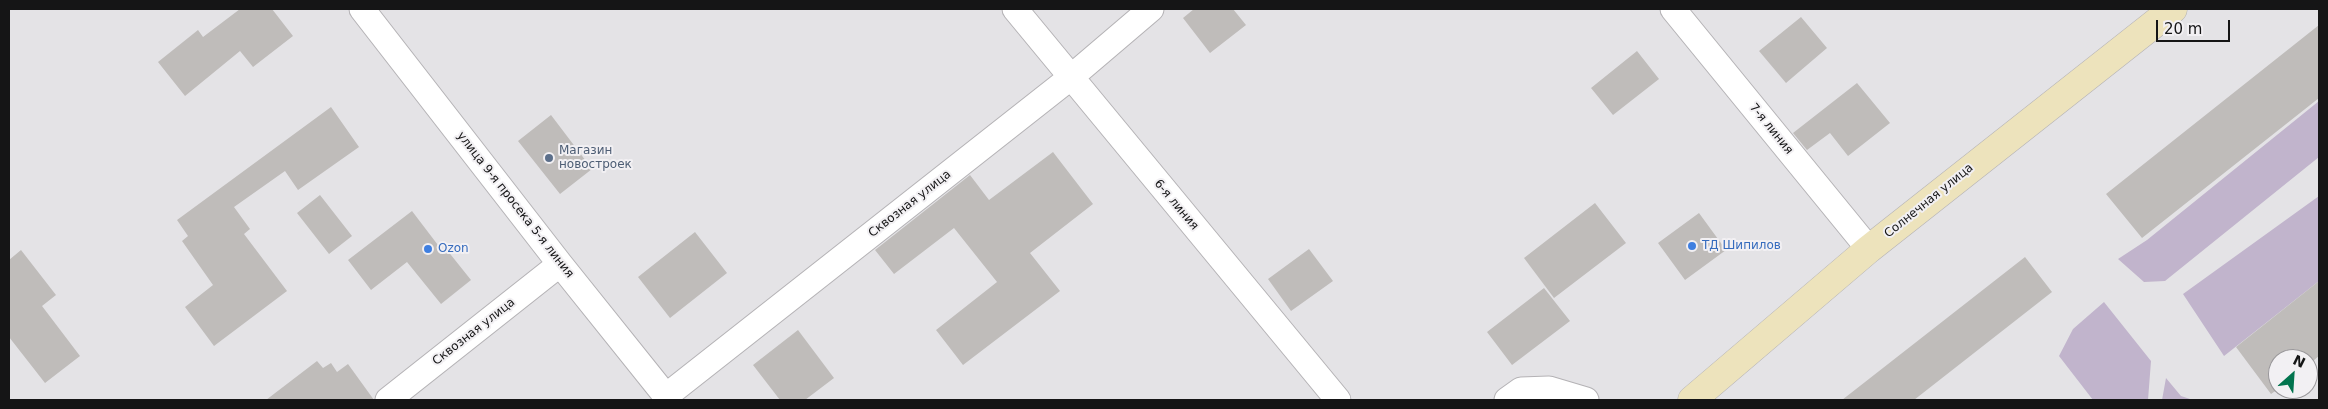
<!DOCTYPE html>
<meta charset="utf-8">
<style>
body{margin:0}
#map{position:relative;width:2328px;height:409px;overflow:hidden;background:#e4e3e6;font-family:"DejaVu Sans",sans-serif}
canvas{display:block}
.frame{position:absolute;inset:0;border:10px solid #151516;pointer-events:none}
.north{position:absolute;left:2268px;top:349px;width:50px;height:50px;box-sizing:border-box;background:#f2f0f3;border:1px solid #9a989b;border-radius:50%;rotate:26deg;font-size:14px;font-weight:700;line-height:20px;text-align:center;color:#151516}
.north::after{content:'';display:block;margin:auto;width:18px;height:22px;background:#02744e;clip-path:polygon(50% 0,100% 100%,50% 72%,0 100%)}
.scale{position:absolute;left:2156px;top:20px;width:74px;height:22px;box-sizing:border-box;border:2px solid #151516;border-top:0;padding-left:6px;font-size:15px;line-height:18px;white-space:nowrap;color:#151516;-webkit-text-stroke:4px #f2f0f3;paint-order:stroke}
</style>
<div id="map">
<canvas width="2328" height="409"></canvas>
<div class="frame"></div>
<div class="north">N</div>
<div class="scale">20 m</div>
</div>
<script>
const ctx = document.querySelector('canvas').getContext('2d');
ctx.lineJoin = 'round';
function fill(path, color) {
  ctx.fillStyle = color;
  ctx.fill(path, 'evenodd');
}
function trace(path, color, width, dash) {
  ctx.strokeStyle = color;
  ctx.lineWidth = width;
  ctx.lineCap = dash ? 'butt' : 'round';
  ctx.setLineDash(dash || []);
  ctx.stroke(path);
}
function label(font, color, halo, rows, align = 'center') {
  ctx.font = font + ' "DejaVu Sans",sans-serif';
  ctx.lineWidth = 4;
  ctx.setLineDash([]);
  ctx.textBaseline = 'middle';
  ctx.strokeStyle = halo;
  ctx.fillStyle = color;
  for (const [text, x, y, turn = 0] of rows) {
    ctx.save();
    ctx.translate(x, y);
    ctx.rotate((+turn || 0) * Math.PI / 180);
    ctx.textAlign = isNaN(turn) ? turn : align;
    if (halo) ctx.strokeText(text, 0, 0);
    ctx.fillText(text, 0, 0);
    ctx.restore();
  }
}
fill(new Path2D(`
 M 2319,101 L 2319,157 L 2165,281 L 2144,282 L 2118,259 L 2147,240 Z
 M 2319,196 L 2319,281 L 2224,356 L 2183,294 Z
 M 2104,302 L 2151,361 L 2148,400 L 2093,400 L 2059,356 L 2073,329 Z
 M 2166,378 L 2181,396 L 2193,400 L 2162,400 Z`), '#c1b4cc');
fill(new Path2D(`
 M 240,9 L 272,9 L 293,36 L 253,67 L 240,51 L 185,96 L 158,62 L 198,30 L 203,37 Z
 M 1194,9 L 1233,9 L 1246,25 L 1210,53 L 1183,18 Z
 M 1801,17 L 1827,48 L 1786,83 L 1759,51 Z
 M 2319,25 L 2319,98 L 2142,238 L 2106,194 Z
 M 1637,51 L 1659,79 L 1613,115 L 1591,88 Z
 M 1857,83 L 1890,123 L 1848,156 L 1830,133 L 1807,150 L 1793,133 Z
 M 331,107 L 359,147 L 298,190 L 285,171 L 234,207 L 250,229 L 244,234 L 287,291 L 214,346 L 185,307 L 213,285 L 182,241 L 188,236 L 177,220 Z
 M 551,115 L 592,169 L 560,194 L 518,141 Z
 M 1053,152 L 1093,204 L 1030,253 L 1060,291 L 963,365 L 936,330 L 997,282 L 954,228 L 894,274 L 875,250 L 970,175 L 989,200 Z
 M 320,195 L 352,236 L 329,254 L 297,213 Z
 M 1595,203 L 1626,243 L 1554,298 L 1524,258 Z
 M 412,211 L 444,253 L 447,250 L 471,280 L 441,304 L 407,262 L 371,290 L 348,260 Z
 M 1699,213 L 1726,250 L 1685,280 L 1658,243 Z
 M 695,232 L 727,273 L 670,318 L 638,277 Z
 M 1309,249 L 1333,281 L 1291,311 L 1268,279 Z
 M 21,250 L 56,295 L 42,306 L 80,356 L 45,383 L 9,337 L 9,260 Z
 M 2025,257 L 2052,292 L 1914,400 L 1842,400 Z
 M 2319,281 L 2319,356 L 2308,365 L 2308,359 L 2278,359 L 2278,389 L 2271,394 L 2236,347 Z
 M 1544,288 L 1570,321 L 1512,365 L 1487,332 Z
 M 798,330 L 834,378 L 805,400 L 780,400 L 753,365 Z
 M 317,361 L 323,368 L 331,363 L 337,372 L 348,364 L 374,400 L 266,400 Z`), '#bfbcba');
const minor = new Path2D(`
 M 362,9 L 560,264 L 669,400
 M 1015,9 L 1338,400
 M 1673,9 L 1869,249
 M 666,396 L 1070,78 L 1151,9
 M 388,400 L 560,264
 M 1507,400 L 1521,390 L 1549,389 L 1586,400`);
const secondary = new Path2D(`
 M 1692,400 L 1869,249 L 2173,9`);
trace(minor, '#b4b2b5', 27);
trace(secondary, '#b4b2b5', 29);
trace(minor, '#fff', 25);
trace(secondary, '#ede3bc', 28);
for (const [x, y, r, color] of [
 [549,158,5,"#5c6f8a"],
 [1692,246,5,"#3f7fe0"],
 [428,249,5,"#3f7fe0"]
]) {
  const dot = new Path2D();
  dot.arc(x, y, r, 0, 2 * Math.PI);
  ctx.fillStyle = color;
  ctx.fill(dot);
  trace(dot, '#f2f0f3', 2);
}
label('12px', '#151516', '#f2f0f3', [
 ["7-я линия",1771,129,51],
 ["Солнечная улица",1929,201,-39],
 ["Сквозная улица",910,204,-38],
 ["улица 9-я просека 5-я линия",515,205,52],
 ["6-я линия",1176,205,50],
 ["Сквозная улица",474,332,-38]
]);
label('12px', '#4e5e75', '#f2f0f3', [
 ["Магазин",559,151],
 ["новостроек",559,165]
], 'left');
label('12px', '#366cbe', '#f2f0f3', [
 ["ТД Шипилов",1702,246],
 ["Ozon",438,249]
], 'left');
</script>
